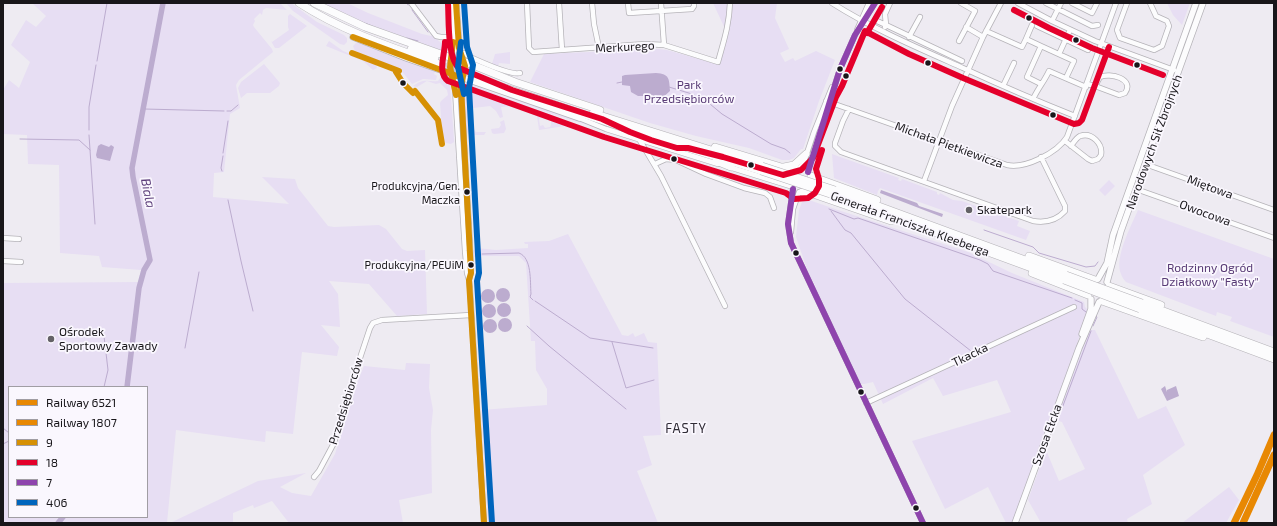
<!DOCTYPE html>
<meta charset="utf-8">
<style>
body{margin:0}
#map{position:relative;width:1277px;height:526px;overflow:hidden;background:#eeebf2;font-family:"Exo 2",sans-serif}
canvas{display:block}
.frame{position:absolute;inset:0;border:4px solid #18161a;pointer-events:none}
.legend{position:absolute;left:8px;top:386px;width:140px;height:132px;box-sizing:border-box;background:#faf7fe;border:1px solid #a09da3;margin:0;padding:5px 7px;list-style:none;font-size:12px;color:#18161a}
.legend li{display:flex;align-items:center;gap:8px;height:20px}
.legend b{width:20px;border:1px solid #a09da3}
</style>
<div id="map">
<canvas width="1277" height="526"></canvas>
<div class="frame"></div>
<ul class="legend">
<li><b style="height:5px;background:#e88803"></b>Railway 6521</li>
<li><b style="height:5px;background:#e88803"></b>Railway 1807</li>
<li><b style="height:5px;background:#d69004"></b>9</li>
<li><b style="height:5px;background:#e4002b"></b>18</li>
<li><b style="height:5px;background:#8e44ad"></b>7</li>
<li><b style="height:5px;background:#0065bd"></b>406</li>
</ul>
</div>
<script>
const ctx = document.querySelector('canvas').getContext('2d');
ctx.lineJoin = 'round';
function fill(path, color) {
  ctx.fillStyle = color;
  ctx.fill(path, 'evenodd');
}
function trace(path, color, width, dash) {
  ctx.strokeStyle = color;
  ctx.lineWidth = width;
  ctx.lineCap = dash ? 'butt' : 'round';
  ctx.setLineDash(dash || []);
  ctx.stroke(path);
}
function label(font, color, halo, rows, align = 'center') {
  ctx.font = font + ' "Exo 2",sans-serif';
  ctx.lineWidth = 3.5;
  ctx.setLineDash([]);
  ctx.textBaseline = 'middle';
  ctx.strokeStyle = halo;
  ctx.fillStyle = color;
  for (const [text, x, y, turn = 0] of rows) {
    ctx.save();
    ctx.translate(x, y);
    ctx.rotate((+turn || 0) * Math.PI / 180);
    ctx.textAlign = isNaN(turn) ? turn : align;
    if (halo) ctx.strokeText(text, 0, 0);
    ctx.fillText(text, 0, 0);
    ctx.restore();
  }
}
fill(new Path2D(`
 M 32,3 L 280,3 L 287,10 L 266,8 L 263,10 L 262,15 L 260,13 L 254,19 L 255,21 L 253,25 L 254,27 L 272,49 L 273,52 L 239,80 L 236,85 L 240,108 L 230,114 L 224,172 L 214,173 L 213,197 L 289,204 L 262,177 L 295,179 L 298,188 L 328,226 L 334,227 L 379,225 L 386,229 L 402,249 L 407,251 L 425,250 L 427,314 L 397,316 L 369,284 L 329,281 L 338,294 L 340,327 L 321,325 L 339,347 L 337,356 L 302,352 L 293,434 L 266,431 L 265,442 L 176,430 L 167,523 L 3,523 L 3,283 L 138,282 L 141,270 L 102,267 L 99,256 L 60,253 L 59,165 L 28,164 L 27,135 L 3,134 L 3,90 L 9,80 L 19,88 L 30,62 L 11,45 L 26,20 L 36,27 L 46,16 ZM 9,387 L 147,387 L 147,517 L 9,517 Z
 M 286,3 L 291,3 L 317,22 L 344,35 L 347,38 L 347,42 L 344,45 L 340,44 L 293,11 Z
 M 317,3 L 347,3 L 368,13 L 422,34 L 431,36 L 432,35 L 446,47 L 446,53 L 432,47 L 391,35 Z
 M 713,3 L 777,3 L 775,18 L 789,49 L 780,53 L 785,62 L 793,58 L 795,61 L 816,51 L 835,60 L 819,101 L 803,149 L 801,149 L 794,158 L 789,160 L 782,160 L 749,148 L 696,136 L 650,123 L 530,82 L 544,54 L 658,49 L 667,50 L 717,64 L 727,33 Z
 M 1167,3 L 1190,3 L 1182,25 L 1173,15 Z
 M 290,14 L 307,26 L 279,48 L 275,48 L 271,41 L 272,42 L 289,30 L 288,27 L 288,16 Z
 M 329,41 L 343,51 L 375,63 L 377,68 L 373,70 L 363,61 L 326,46 Z
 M 356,43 L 360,43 L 441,72 L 442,74 L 435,72 L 434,74 L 437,76 L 436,80 L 423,79 L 412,84 L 400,69 L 355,51 L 353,46 Z
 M 510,52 L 510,64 L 499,63 L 498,67 L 492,64 L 495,54 Z
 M 264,64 L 280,83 L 279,86 L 270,93 L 247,93 L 241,98 L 238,88 L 241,82 Z
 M 443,74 L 449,78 L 450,83 L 454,140 L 454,142 L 451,144 L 446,143 L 442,139 L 441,116 L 440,103 L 441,101 L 448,95 L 447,90 L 440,83 L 436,84 L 427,81 L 417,87 L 413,86 C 425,78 425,82 438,81 Z
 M 466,83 L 480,87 L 490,92 L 565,120 L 565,126 L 539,130 L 537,116 L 541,117 L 539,119 L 540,126 L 543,125 L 545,128 L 550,127 L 551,125 L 551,118 L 549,116 L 528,109 L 519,105 L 501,107 L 503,117 L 500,118 L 496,111 L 490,106 L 473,108 L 471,109 L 472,111 C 466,119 472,125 476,132 L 486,132 L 484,135 L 469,135 L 466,131 L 464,85 Z
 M 506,97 L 515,98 L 636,140 L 555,115 Z
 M 504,120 L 506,129 L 504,133 L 494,134 L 492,133 L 491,129 L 499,128 L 501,125 L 500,122 Z
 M 832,154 L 899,178 L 898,180 L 901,181 L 902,179 L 937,192 L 937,194 L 939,195 L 940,193 L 953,200 L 962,201 L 984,209 L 984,210 L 986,212 L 987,210 L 1019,221 L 1017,226 L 1030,231 L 1026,240 L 880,188 L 878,191 L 877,195 L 834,178 Z
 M 1109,180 L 1115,186 L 1105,196 L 1099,190 Z
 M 806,199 L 838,210 L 968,252 L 1012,273 L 1084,302 L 1085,307 L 1088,310 L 1076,347 L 1013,523 L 1006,523 L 988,487 L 945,509 L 912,441 L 1011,412 L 997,380 L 943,396 L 933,378 L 883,404 L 873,382 L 864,384 L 861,384 L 856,376 L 817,293 L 815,285 L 808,275 L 809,275 L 796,237 L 799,210 L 802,202 Z
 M 1138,210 L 1274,259 L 1274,337 L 1230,321 L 1232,317 L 1217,312 L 1216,316 L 1126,282 C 1124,280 1122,277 1121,274 C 1114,258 1131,226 1138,210 Z
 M 568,234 L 622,335 L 628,336 L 633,333 L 635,337 L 644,333 L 648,342 L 657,343 L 661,435 L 643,436 L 652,465 L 637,471 L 658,523 L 488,523 L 481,410 L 547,405 L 547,389 L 536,370 L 535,341 L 531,341 L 526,263 L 519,256 L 480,256 L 474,257 L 473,251 L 476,248 L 496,250 L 528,248 L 528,244 L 525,244 L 524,242 L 549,241 Z
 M 1089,330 L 1095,330 L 1138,419 L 1166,406 L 1185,445 L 1143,475 L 1152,504 L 1127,519 L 1128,523 L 1041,523 L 1028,500 L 1046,450 L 1059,481 L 1085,469 L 1062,422 L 1055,420 Z
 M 406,363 L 430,364 L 429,388 L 433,410 L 431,430 L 432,493 L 399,500 L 403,523 L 289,523 L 272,501 L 254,508 L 253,505 L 233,513 L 233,523 L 170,523 L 258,481 L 306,473 L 280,487 L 292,493 L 311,496 L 335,454 L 357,383 L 364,366 L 405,370 Z
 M 1229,487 L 1239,500 L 1226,523 L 1182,523 Z`), '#e7def3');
fill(new Path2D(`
 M 656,73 C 670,74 669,79 670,91 L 660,100 L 652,96 L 638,96 L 631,92 L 630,86 L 622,85 L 622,76 L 625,75 Z
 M 101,144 L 109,147 L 111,145 L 114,147 L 110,161 L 97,158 L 96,155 L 98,146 Z
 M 881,190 L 917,203 L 919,206 L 943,214 L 942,217 L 880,193 Z
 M496 295a7 7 0 1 1 14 0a7 7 0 1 1-14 0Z
 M481 296a7 7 0 1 1 14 0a7 7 0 1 1-14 0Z
 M497 310a7 7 0 1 1 14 0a7 7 0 1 1-14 0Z
 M482 311a7 7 0 1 1 14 0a7 7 0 1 1-14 0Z
 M498 325a7 7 0 1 1 14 0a7 7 0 1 1-14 0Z
 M483 326a7 7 0 1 1 14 0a7 7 0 1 1-14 0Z
 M 1165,386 L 1167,392 L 1167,390 L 1176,386 L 1179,396 L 1167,401 L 1161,389 Z`), '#bcaccf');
trace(new Path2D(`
 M 407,3 L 408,5
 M 412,10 L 428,32
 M 362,22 L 372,26
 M 407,38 L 418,41
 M 97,61 L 107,3
 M 617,83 L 622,82
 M 669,87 L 692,94 L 710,104 L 722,114 L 771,144 L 785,149 L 790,153
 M 144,109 L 224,111
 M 227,111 L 231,111 L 238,105
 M 89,130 L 89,107 L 96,65
 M 89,135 L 95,224
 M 20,139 L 79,140 L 90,150
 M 223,153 L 228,121
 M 222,171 L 221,168 L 223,156
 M 228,200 L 241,261 L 253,311
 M 829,209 L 854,219 L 858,218 L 980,260 L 988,264 L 993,271 L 1072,298
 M 831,211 L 845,230 L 851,233 L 905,299 L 971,351
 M 984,230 L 1033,247 L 1039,253 L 1086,267 L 1095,266 L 1098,262
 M 482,254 L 519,253 C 532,258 530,281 531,294 L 530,297 L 533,300
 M 1075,300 L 1082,303 L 1082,309 L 1086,312
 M 535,301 L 590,338 L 653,348
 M 527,326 L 549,346 L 626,409
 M 1093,326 L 1097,317 L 1096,316
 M 612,342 L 626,388 L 654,380
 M 185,348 L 199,272
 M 104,387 L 108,370 L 104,336
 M 1061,411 L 1091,331
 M 3,428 L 9,433
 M 3,444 L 9,441`), '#bcaccf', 1);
trace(new Path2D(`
 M 127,387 L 139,288 L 144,270 L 150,260 L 133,177 L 132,168 L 163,3
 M 58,523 L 63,517`), '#bcaccf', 5.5);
trace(new Path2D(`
 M 439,64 L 473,77`), '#cecbd2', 7, [7, 3.5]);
const minor = new Path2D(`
 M 411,3 L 436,36 L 441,37 L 453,37
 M 527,3 L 529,48 L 533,52 L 645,44 L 664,45 L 718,62 C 724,40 729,26 730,3
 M 559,3 L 562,50
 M 592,3 L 594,24 L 599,48
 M 628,3 L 629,13 L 692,9 L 694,6 L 694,3
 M 661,3 L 664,45
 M 832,3 C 873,29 918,48 963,68 C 1000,85 1037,101 1075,116
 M 890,3 L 885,14 L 886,25 L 962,61
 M 1018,3 L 1052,21 L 1095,41 L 1174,70
 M 1046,3 L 1092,26 L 1098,25
 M 1072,3 L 1092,13 L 1097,3
 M 1127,3 L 1117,30 L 1120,38 L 1154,50 L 1162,46 L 1169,26 L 1167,21 L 1156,16 L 1150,3
 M 877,21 L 886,25 L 885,27
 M 1052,21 L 1061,3
 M 1037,26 L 1088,50
 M 966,27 L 983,37
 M 857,30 L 869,3
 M 986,31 L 1022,47 L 1026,39 L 1041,46
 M 909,37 L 920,17
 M 1026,39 L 1032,25
 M 959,41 L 975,11 L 961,3
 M 460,54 L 465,53 L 468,56 C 479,61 511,76 520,73
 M 1059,54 L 1070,30
 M 451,74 L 455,89 L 465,251 L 467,273 L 469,280
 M 463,78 L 461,87 L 470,245 L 471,273 L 469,280 L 470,289 L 484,523
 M 1041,84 L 1027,77 L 1041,46 L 1074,61 L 1066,78
 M 1087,84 L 1095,86 L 1100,77 C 1110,72 1135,79 1125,93 L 1119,95 L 1095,86
 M 1003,86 L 1014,63
 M 1034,97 C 1039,87 1045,80 1049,71 L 1086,87
 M 826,101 L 1007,165 C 1025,169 1057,153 1067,137 L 1116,3
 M 849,109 L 843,121 L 835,143 L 835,146 L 841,152 L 1033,221 C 1045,223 1057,220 1065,211 L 1065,206 L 1041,157
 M 579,118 L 606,129 L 718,164
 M 639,139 L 661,176 L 725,306
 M 1065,141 L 1088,159 L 1092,161 L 1098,159 L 1101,155 C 1103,144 1092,132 1080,136 C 1076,138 1074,142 1071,146
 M 655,164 L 666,159 L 676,160 L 706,174 L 744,188 L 765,193 L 770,197 L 774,208
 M 1145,164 L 1274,210
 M 729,167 L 790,186
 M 799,169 L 804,162 L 814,132 L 832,87
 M 808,172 L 809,166 L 814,150 L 840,69 L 855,35 L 875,3
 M 924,181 L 952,106 L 983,37 L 1001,3
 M 793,189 L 788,224 L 791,243 L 923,523
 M 1136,189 L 1274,238
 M 791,232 L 793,209 L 799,192
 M 3,238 L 19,239
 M 3,261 L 21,262
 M 866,403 L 1074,307
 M 314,477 L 319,471 L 334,443 L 349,391 L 370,328 L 373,323 L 382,320 L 471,315`);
const major = new Path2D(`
 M 456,3 L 459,48 C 460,60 467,65 463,78
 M 353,37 L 406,58 L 579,118
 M 451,74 L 450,66 L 454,48 L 452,3
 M 1098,279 L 1107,263 L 1113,235 L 1196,3
 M 1107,282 L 1121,231 L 1203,3
 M 1082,334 L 1091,309 L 1091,299
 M 1015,523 L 1079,348 L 1099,302`);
const highway = new Path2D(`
 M 299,3 C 342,31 391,47 439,64
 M 314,3 L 365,27 L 452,58
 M 411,49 L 435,58
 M 463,61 L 515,82 L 600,110
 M 473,77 L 642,134 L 761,171
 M 593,113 L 762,166
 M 715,147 L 788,169 L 798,169
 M 716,161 L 731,167
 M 784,167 L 794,165 L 806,154
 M 811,176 L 877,200
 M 835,190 L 1066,275
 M 802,192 L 813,194 L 891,221
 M 833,195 L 1064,280
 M 1029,256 L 1095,280
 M 1032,273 L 1088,295
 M 1109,286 L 1161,305
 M 1102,301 L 1203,337
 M 1142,303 L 1274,352
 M 1140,309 L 1274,359`);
trace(minor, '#b5b3b8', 6);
trace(major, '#b5b3b8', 7);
trace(highway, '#b5b3b8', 8);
trace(minor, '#fcfcfd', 4.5);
trace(major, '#fcfcfd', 5.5);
trace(highway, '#fcfcfd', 7);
const highwayBridge = new Path2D(`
 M 762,166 L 835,190
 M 761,171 L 833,195
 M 1066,275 L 1142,303
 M 1064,280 L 1140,309`);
trace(highwayBridge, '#b5b3b8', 8, []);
trace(highwayBridge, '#fcfcfd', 7);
trace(new Path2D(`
 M 456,3 L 459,48 L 465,66 L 461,87 L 471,273 L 469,280 L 484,523
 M 353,37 L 457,76
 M 453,42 L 450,67 L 456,95
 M 352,53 L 399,71
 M 396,72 L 403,83 L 413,93 L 415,91 L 438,120 L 442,144`), '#d69004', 6);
trace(new Path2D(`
 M 448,4 C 449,19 447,58 459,68 L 512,90 L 602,119 L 630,132 L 651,140 L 677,148 L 688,148 L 723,157 L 783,175 L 801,170 L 813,158 L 836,97 L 842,86 L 865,31 L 909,54 L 963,78 L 1074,124 L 1079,123 L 1082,120 L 1109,47
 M 1014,10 L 1049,28 L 1092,48 L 1163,75
 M 867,33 L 882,7
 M 445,42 C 445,54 437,73 448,81 L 604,137 L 786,193 L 794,199 L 808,198 L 815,193 L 819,186 L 819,179 L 816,169 L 822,150`), '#e4002b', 6);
trace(new Path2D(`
 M 808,172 L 840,69 L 855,35 L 875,3
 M 793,189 L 788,224 L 791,243 L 923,523`), '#8e44ad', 6);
trace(new Path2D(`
 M 464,3 L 467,47 L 473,65 L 469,88 L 479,273 L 477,281 L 492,523
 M 461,42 L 458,67 L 464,94`), '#0065bd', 6);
trace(new Path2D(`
 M 1234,523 L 1257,475 L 1274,435`), '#e88803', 7);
trace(new Path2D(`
 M 1243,523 L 1274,455`), '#e88803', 7);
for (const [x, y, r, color] of [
 [1029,18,3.5,"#18161a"],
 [1076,40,3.5,"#18161a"],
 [928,63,3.5,"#18161a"],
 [1137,65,3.5,"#18161a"],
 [840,69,3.5,"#18161a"],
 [846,76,3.5,"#18161a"],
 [403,83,3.5,"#18161a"],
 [1053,115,3.5,"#18161a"],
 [674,159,3.5,"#18161a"],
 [751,165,3.5,"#18161a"],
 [467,192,3.5,"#18161a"],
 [969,210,4,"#636166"],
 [796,253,3.5,"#18161a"],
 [471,265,3.5,"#18161a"],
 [51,339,4,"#636166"],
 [861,392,3.5,"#18161a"],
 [916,508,3.5,"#18161a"]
]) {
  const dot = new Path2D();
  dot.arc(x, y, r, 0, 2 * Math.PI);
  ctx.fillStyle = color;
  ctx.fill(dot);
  trace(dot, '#faf7fe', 1.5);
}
label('11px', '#18161a', '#faf7fe', [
 ["Produkcyjna/Gen.",460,186],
 ["Maczka",460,200],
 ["Produkcyjna/PEUiM",464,265]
], 'right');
label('12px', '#18161a', '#faf7fe', [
 ["Merkurego",625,47,-3],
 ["Narodowych Sił Zbrojnych",1154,142,-70],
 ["Michała Pietkiewicza",949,145,20],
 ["Miętowa",1210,187,20],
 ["Owocowa",1205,213,20],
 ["Generała Franciszka Kleeberga",910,224,20],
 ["Tkacka",970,355,-26],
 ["Przedsiębiorców",346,401,-73],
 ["Szosa Ełcka",1047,435,-70]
]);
label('12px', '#583a75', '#faf7fe', [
 ["Park",689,85],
 ["Przedsiębiorców",689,99],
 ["Rodzinny Ogród",1210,268],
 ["Działkowy \"Fasty\"",1210,282]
]);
label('12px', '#18161a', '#faf7fe', [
 ["Skatepark",977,210],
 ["Ośrodek",59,332],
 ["Sportowy Zawady",59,346]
], 'left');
label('italic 13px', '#5c3e7a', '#faf7fe', [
 ["Biala",148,193,79]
]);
ctx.letterSpacing = '1px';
label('13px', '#302c36', '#faf7fe', [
 ["FASTY",686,429]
]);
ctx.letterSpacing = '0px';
</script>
